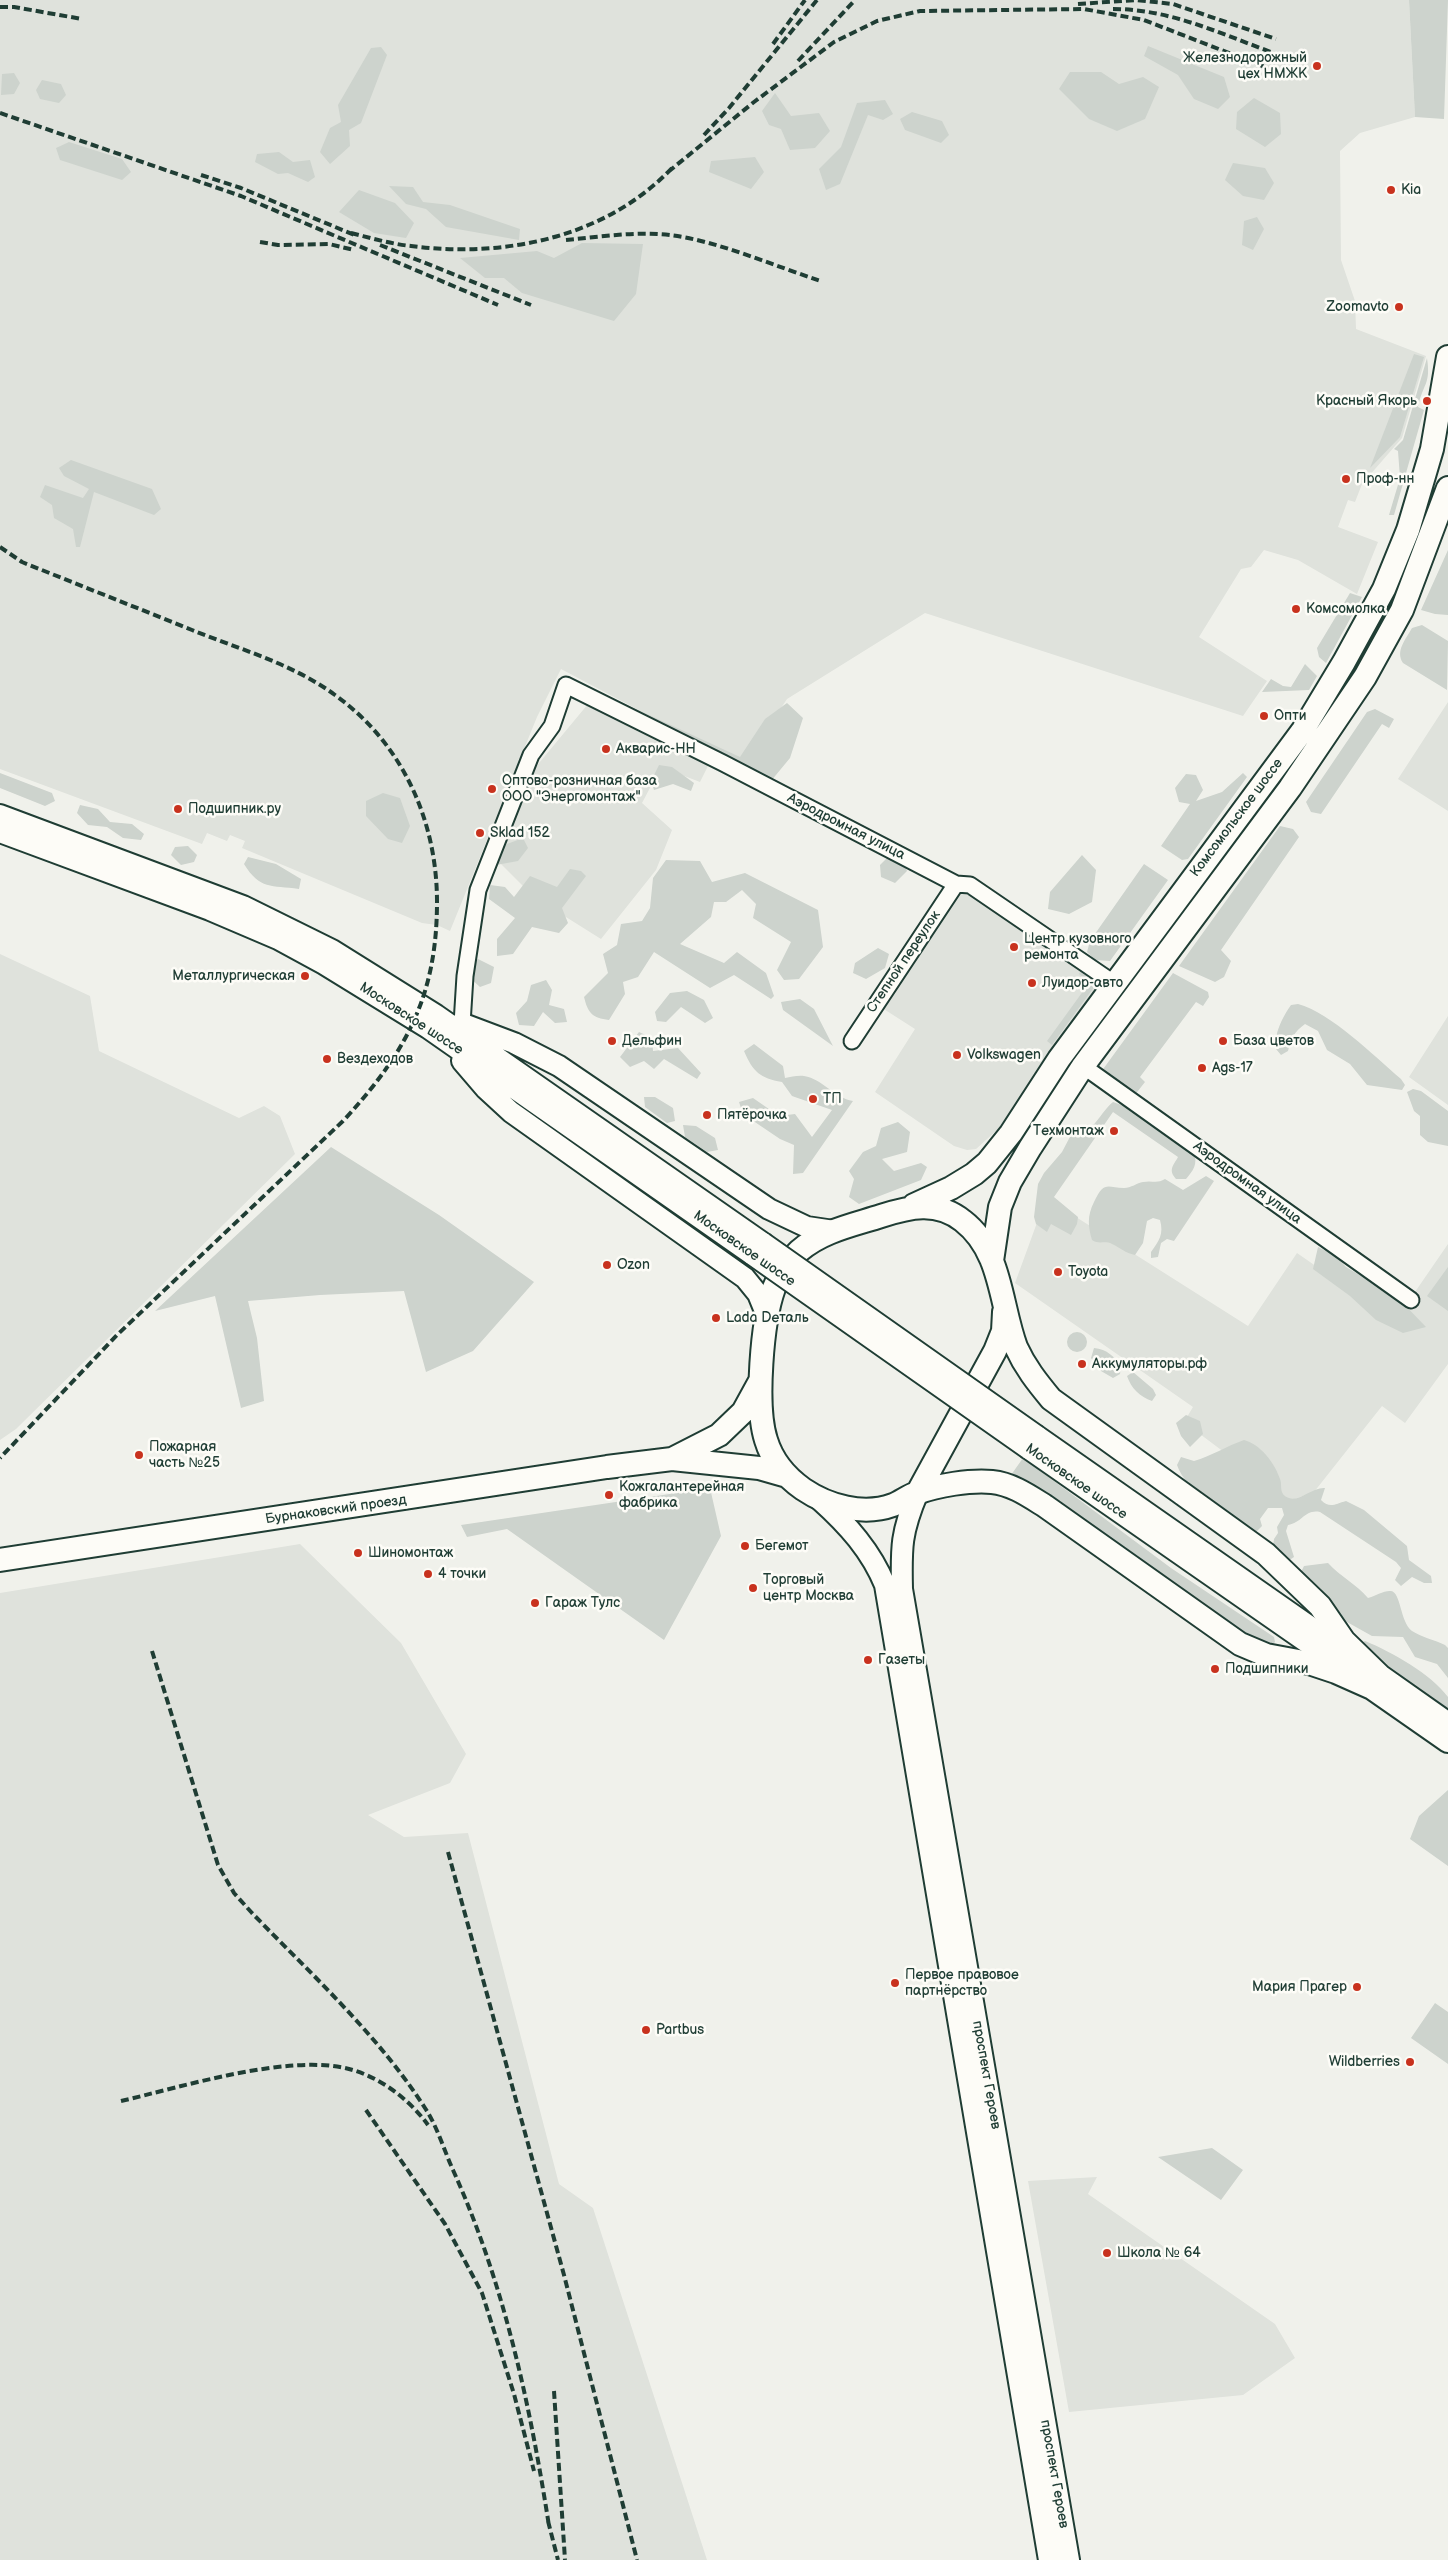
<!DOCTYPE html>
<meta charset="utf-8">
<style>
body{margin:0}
canvas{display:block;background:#f0f1eb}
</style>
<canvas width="1448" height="2560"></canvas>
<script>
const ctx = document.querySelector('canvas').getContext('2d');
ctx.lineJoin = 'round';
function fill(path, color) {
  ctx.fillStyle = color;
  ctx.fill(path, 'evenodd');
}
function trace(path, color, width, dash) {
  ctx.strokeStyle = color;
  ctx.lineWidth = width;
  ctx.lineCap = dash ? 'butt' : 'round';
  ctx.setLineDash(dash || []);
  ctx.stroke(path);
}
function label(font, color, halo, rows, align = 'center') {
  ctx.font = font + ' "Balsamiq Sans",sans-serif';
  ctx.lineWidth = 5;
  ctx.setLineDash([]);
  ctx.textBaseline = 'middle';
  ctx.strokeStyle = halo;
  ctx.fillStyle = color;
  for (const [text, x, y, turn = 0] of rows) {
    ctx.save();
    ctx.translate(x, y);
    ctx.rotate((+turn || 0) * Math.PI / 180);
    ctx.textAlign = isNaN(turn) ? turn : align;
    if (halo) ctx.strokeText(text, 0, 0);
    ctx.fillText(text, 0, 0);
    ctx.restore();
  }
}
fill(new Path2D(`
 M 0,0 L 1409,0 L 1415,117 L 1360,133 L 1340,151 L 1341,260 L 1355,301 L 1356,329 L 1426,356 L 1402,438 L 1362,484 L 1355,502 L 1348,500 L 1338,527 L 1378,542 L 1357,594 L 1298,560 L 1264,550 L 1251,567 L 1241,569 L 1199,637 L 1267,681 L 1243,716 L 925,613 L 787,699 L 743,765 L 561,669 L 537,717 L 450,931 L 437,925 L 422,923 L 242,848 L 245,841 L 230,835 L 227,841 L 207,833 L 202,844 L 0,769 Z
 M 1448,702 L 1448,811 L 1398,779 Z
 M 588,704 L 709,764 L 700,782 L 661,767 L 642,803 L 672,830 L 656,870 L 601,939 L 534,897 L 497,860 L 530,774 Z
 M 965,891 L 977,893 L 1052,946 L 1099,987 L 997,1130 L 976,1149 L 967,1150 L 954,1146 L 875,1092 L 915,1029 L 879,1006 L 955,898 Z
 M 0,954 L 90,996 L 99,1051 L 239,1118 L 264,1106 L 280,1116 L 295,1154 L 16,1429 L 0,1440 Z
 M 1448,1016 L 1448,1105 L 1409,1077 Z
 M 1046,1198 L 1248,1326 L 1297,1253 L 1395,1321 L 1448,1244 L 1448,1364 L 1405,1423 L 1382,1406 L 1314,1492 L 1289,1501 L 1184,1422 L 1193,1407 L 1015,1283 Z
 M 300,1544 L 401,1643 L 466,1754 L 450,1783 L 368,1815 L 404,1837 L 468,1833 L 559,2184 L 593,2208 L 707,2560 L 0,2560 L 0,1593 Z
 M 1097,2177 L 1088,2194 L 1275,2324 L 1295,2358 L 1243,2395 L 1069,2412 L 1028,2181 Z`), '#dfe2dc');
fill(new Path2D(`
 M 1409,0 L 1448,0 L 1444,119 L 1415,117 Z
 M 1148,46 L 1224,77 L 1230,97 L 1218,109 L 1194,99 L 1178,75 L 1144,56 Z
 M 381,47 L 387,55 L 361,123 L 349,130 L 350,146 L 330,164 L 320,152 L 330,128 L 341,122 L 338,105 L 371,48 Z
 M 1070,72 L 1101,72 L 1119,84 L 1143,77 L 1159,87 L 1145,119 L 1117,131 L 1089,119 L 1059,89 Z
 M 14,73 L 20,83 L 14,94 L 1,95 L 2,74 Z
 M 42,80 L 61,84 L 66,95 L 59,103 L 40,99 L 36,90 Z
 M 775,93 L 791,116 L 819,113 L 830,131 L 815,148 L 790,150 L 781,129 L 769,125 L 762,111 Z
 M 1254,98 L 1280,113 L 1281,134 L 1265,147 L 1236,129 L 1237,112 Z
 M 885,100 L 893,114 L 883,120 L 868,115 L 840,184 L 826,190 L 819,169 L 841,147 L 857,103 Z
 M 912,112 L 942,121 L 949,135 L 941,143 L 905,130 L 900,119 Z
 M 69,142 L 122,159 L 131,172 L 122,180 L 60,160 L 56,148 Z
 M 279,152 L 293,162 L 310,160 L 315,177 L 308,182 L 288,173 L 278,174 L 255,162 L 257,154 Z
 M 755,157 L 764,172 L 751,189 L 709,172 L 711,161 Z
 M 1233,163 L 1265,168 L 1274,183 L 1264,200 L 1243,196 L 1225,180 Z
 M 389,186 L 413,187 L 423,202 L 450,205 L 520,229 L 519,240 L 446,227 L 426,209 L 406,204 Z
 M 359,190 L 395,203 L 414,223 L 406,238 L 374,233 L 339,212 Z
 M 1257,217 L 1264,229 L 1253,250 L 1242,245 L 1244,221 Z
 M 582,243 L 643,244 L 636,294 L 614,321 L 522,293 L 504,278 L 485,278 L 460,258 L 537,251 L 554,258 Z
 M 1414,354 L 1424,357 L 1400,437 L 1370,468 Z
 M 1427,358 C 1431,385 1423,383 1418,407 L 1424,410 L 1394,515 L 1389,515 L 1400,478 L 1398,451 L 1394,449 L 1403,440 Z
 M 71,460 L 152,489 L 161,509 L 154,515 L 94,492 L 80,547 L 76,547 L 73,529 L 54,518 L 52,505 L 40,497 L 45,485 L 83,498 L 89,489 L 64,476 L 59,468 Z
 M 1448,550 L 1448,615 L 1435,614 L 1421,610 Z
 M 1350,593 L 1362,597 L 1326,663 L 1319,657 L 1317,648 Z
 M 1422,625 L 1448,641 L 1447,690 L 1403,663 C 1395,651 1406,639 1412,628 Z
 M 1305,664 L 1317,676 L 1309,690 L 1262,692 L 1271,679 L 1283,686 L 1291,687 Z
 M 595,690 L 740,757 L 765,719 L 787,703 L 803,718 L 790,758 L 771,781 L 592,696 Z
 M 1375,709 L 1394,719 L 1389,728 L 1382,724 L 1321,814 L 1311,812 L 1306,802 L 1367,712 Z
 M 659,765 L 672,767 L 694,783 L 691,791 L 673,784 L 654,790 L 651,781 Z
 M 0,773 L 52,793 L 55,801 L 45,806 L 0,788 Z
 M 1243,773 L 1247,777 L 1188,859 L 1182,860 L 1161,846 L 1190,804 L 1179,802 L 1175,788 L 1186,774 L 1196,775 L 1203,790 L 1196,801 L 1222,792 Z
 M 383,793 L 400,798 L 410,826 L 402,843 L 388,839 L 366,816 L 366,801 Z
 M 80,805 L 98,809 L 110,822 L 132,824 L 144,834 L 141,840 L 123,838 L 107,827 L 88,825 L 77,813 Z
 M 1280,826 L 1293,829 L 1299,837 L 1221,950 L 1231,961 L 1224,977 L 1215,982 L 1179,966 Z
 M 523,838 L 528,848 L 518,861 L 496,865 L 494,860 L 499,847 Z
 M 188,846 L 197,855 L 194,862 L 181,865 L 171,855 L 175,847 Z
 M 1082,855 L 1096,870 L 1092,902 L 1069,914 L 1048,909 L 1050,892 Z
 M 248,857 L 276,864 L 301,879 L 299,889 C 271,885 260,890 244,864 Z
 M 888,857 L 903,861 L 907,871 L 895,883 L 881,877 L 880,865 Z
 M 666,860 L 700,861 L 712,882 L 745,873 L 818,910 L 823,947 L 799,979 L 784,980 L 777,970 L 791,942 L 753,918 L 756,904 L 742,890 L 726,902 L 714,902 L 711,917 L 680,944 L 724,963 L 737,952 L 766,973 L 774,996 L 771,999 L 734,975 L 710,988 L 654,952 L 638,977 L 623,982 L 625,994 L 609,1020 C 592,1018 588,1013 584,997 L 608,973 L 603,954 L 617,945 L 621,924 L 642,921 L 650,908 L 653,878 Z
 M 1144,864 L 1168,880 L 1110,961 L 1095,960 L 1087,952 L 1090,941 Z
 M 570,869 L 581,871 L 586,876 L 562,908 L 568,923 L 559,933 L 532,927 L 513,954 L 497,956 L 497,939 L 515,918 L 489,899 L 490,885 L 505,887 L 514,897 L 530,876 L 557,887 Z
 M 878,948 L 889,954 L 885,968 L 866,979 L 853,973 L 855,963 Z
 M 478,959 L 494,967 L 491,983 L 480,987 L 469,977 L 469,965 Z
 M 1081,971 L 1097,983 L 1052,1045 L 1047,1041 L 1089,983 L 1079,974 Z
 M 1173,973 L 1208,992 L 1209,997 L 1203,1006 L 1196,1002 L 1140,1077 L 1145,1082 L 1134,1096 L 1101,1072 Z
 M 546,980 L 552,990 L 549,1005 L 564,1009 L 567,1022 L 555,1023 L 543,1012 L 534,1026 L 519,1025 L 516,1013 L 527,1001 L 531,985 Z
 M 687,991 L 704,1000 L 713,1018 L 705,1023 L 681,1007 L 666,1022 L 657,1021 L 655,1012 L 670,993 Z
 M 800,999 L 814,1009 L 833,1046 L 783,1010 L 781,1002 Z
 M 1298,1004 C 1331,1013 1374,1056 1401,1079 L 1405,1085 L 1402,1090 L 1367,1085 L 1350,1064 L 1327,1050 L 1318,1031 L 1305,1024 C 1294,1032 1291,1038 1288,1051 L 1281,1055 L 1276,1049 C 1273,1036 1283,1016 1291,1005 Z
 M 639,1032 L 652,1038 L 653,1051 L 678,1048 L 701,1073 L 697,1079 L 664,1059 L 654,1069 L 644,1061 L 630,1067 L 620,1057 Z
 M 754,1044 L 783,1066 L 785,1078 C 791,1077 798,1075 804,1076 C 823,1079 834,1098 853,1101 L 803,1173 L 793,1174 L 794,1145 L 780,1139 L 743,1114 L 739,1102 L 753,1098 L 779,1116 L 795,1114 L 812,1137 L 832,1110 L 792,1096 L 782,1082 C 760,1078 753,1072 744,1051 Z
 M 1413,1089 L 1421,1091 L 1448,1111 L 1448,1146 L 1428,1142 L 1420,1135 L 1420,1116 L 1414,1111 L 1407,1092 Z
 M 644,1097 L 655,1097 L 673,1108 L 675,1121 L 667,1123 L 645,1107 Z
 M 1113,1102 L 1127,1107 L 1194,1153 C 1198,1164 1193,1171 1186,1179 L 1176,1179 C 1168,1170 1173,1166 1178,1157 L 1113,1112 L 1054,1197 L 1078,1217 L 1077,1224 L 1071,1235 L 1051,1224 L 1047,1232 L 1036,1224 L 1034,1217 L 1038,1184 L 1044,1173 L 1062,1152 L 1072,1133 C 1092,1138 1099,1113 1113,1102 Z
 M 898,1122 L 910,1132 L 907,1152 L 882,1159 L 894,1171 L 921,1163 L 927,1167 L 921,1180 L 859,1204 L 849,1197 L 854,1179 L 849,1171 L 863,1152 L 876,1146 L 881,1128 Z
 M 683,1125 L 696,1126 L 715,1138 L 718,1150 L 707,1152 L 685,1137 Z
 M 331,1147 L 439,1215 L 534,1282 L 473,1351 L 426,1372 L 404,1291 L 320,1295 L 248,1301 L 257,1338 L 264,1401 L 241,1408 L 215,1296 L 155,1311 Z
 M 1206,1176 L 1214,1181 L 1174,1241 L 1167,1239 L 1161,1243 L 1158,1257 L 1151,1258 L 1151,1252 C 1159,1241 1164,1234 1160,1220 L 1153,1218 L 1147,1221 L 1143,1243 L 1135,1255 C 1125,1253 1121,1248 1112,1244 C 1105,1240 1099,1245 1092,1240 C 1088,1226 1087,1216 1094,1202 C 1104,1181 1106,1187 1124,1188 C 1131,1188 1137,1183 1143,1182 C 1152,1180 1157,1184 1165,1179 L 1183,1190 Z
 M 1318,1247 L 1336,1256 L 1346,1267 L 1397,1297 L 1426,1327 L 1403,1333 L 1376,1320 L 1350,1296 L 1313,1269 Z
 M 1448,1267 L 1448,1311 L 1427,1296 Z
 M1067 1342a10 10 0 1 1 20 0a10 10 0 1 1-20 0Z
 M 1094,1348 C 1107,1349 1115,1357 1121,1367 L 1120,1374 L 1113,1378 L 1101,1371 L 1091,1358 Z
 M 1133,1372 L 1153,1389 L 1156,1395 L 1152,1401 C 1140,1397 1131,1388 1127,1376 Z
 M 1186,1415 L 1200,1421 L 1203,1434 L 1190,1447 L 1181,1436 L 1176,1423 Z
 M 1244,1440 C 1260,1444 1275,1463 1280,1479 C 1282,1483 1280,1490 1283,1494 C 1283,1495 1288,1498 1289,1498 C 1300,1502 1312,1487 1325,1488 L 1321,1500 C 1330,1509 1335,1504 1346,1501 L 1364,1510 L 1407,1546 L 1409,1560 L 1431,1576 L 1432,1583 L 1424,1583 L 1412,1577 L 1401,1586 L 1395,1580 L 1401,1568 L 1396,1562 L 1320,1512 C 1305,1509 1302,1523 1288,1525 L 1286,1531 L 1294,1557 L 1288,1561 L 1273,1546 L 1274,1539 L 1278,1533 L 1277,1527 L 1284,1515 L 1282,1508 L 1268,1508 L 1260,1519 L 1262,1526 L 1257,1531 L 1251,1533 C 1228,1515 1186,1492 1177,1465 L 1181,1457 L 1194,1461 C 1211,1456 1227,1446 1244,1440 Z
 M 1023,1458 L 1171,1568 L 1274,1637 L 1275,1642 L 1269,1649 L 1227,1627 L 1011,1475 Z
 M 710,1488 L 721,1536 L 664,1640 L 507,1529 L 467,1537 L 461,1525 Z
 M 1328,1563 C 1341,1577 1356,1584 1368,1598 C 1375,1596 1385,1590 1391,1591 C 1401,1592 1400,1622 1412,1631 C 1421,1637 1435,1640 1445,1645 L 1448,1648 L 1448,1678 L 1437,1664 L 1415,1657 L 1403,1637 L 1372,1636 L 1338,1617 L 1301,1572 L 1304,1566 Z
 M 1365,1641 C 1392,1652 1431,1674 1448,1697 L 1448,1710 L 1430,1703 L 1358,1645 Z
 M 1448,1790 L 1448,1866 L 1410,1839 L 1419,1816 Z
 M 1435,2003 L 1448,2012 L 1448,2064 L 1411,2038 Z
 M 1212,2148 L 1243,2170 L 1221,2200 L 1158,2157 Z`), '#cdd3cd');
const street = new Path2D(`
 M 462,1024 L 465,976 L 478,890 L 531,755 L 552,726 L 566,685 L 723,763 L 956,884 L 970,885 L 1115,984
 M 852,1041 L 956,884
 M 1083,1066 L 1411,1300`);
const secondary = new Path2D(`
 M 0,815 L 243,906 L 332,950 L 436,1015 L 763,1243
 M 0,832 L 210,910 L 278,939 L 324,964 L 428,1028 L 753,1255
 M 461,1023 L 514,1043 L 559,1066 L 769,1209 L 807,1227 L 834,1231
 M 462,1061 L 486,1089 L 511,1112 L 745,1278 L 758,1294 L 767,1316
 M 1037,1436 L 1352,1656
 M 1029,1449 L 1351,1673
 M 918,1492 C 901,1532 901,1547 902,1589 L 1069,2560
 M 820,1500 C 848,1525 871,1551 885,1585 L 1049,2560`);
const primary = new Path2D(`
 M 914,1205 L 951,1188 L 974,1174 L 987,1163 L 1011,1133 L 1059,1059 L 1303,730 L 1344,662 L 1384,589 L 1408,530 L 1432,449 L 1448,357
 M 992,1261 L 1000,1207 L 1010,1182 L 1030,1148 L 1083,1066 L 1290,788 L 1365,677 L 1402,610 L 1448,488
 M 672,1459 L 719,1435 L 743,1412 L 760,1381
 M 918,1492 L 995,1351 L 1003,1331 L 1004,1312
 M 0,1560 L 607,1467 L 672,1459 L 759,1468 L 787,1476
 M 1448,1724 L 1380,1676 L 1344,1641 L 1320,1606 L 1266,1554 L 1051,1399 C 1037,1382 1025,1367 1016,1347 C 1000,1304 1002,1251 963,1221 C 937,1200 909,1207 881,1216 C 853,1225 822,1231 799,1251 C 788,1261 779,1274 774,1288 C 762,1321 755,1406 766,1440 C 772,1460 786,1477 803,1489 C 828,1506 863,1516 893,1505 C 901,1502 908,1496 917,1493 C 937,1485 971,1480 992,1482 C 1012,1484 1029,1496 1045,1506 L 1240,1644 L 1266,1655 L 1309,1663 L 1336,1672 L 1372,1688 L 1448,1741`);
trace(street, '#1f3d34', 19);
trace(secondary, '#1f3d34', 24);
trace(primary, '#1f3d34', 26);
trace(street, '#fdfcf7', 15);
trace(secondary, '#fdfcf7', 20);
trace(primary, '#fdfcf7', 22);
trace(new Path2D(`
 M 1078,4 L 1136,0 L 1173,4 L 1276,39
 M 0,7 L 14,7 L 82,19
 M 1113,9 C 1169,9 1219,33 1271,52
 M 773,44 L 805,0
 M 798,61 L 855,0
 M 0,113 L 241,196 L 498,305
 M 704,135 L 729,108 L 817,0
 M 668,172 L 754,102 L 834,42 L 877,21 L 920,11 L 1084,9 L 1144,20 L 1265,67
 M 201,175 L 241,188 L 357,236
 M 351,233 C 371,238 391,244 411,246 C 505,258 606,238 673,167
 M 566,240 C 600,237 635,231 670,235 C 718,241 774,266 821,281
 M 260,242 L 278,245 L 329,244 L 354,250
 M 380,245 L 531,305
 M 0,547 L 22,562 C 79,585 135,607 192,630 C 239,649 293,664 335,695 C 402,743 437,820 437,902 C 437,996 406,1053 343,1121 L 117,1335 L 0,1458
 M 152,1651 L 218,1865 L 234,1893 L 252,1913 C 312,1975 378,2035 425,2108 C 437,2126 444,2150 453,2170 C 504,2283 530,2404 549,2526
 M 448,1852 L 564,2275 L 637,2560
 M 121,2101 C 182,2087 289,2053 349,2069 C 380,2077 409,2099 428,2125
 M 366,2110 L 445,2224 L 482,2293 L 514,2394 L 534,2471
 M 554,2391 L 565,2560
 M 548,2521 L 558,2560`), '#1f3d34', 4, [8, 4]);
const secondaryBridge = new Path2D(`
 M 763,1243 L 1037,1436
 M 753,1255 L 1029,1449`);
trace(secondaryBridge, '#1f3d34', 24, []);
trace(secondaryBridge, '#fdfcf7', 20);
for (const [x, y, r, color] of [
 [1317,66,5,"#c8321e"],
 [1391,190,5,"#c8321e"],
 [1399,307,5,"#c8321e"],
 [1427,401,5,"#c8321e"],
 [1346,479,5,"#c8321e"],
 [1296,609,5,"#c8321e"],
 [1264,716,5,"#c8321e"],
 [606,749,5,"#c8321e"],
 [492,789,5,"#c8321e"],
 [178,809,5,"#c8321e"],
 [480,833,5,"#c8321e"],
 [1014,947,5,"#c8321e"],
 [305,976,5,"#c8321e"],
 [1032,983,5,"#c8321e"],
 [612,1041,5,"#c8321e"],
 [1223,1041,5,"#c8321e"],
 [957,1055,5,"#c8321e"],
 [327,1059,5,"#c8321e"],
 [1202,1068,5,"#c8321e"],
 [813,1099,5,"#c8321e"],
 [707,1115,5,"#c8321e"],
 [1114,1131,5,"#c8321e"],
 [607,1265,5,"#c8321e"],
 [1058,1272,5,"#c8321e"],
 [716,1318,5,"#c8321e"],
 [1082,1364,5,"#c8321e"],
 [139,1455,5,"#c8321e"],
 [609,1495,5,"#c8321e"],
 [745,1546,5,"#c8321e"],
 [358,1553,5,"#c8321e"],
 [428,1574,5,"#c8321e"],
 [753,1588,5,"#c8321e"],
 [535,1603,5,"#c8321e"],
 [868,1660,5,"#c8321e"],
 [1215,1669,5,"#c8321e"],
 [895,1983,5,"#c8321e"],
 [1357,1987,5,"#c8321e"],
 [646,2030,5,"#c8321e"],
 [1410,2062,5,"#c8321e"],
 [1107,2253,5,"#c8321e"]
]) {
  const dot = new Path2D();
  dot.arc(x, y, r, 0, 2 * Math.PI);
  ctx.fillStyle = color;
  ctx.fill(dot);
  trace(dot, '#fdfcf7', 2);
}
label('14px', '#1f3d34', '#fdfcf7', [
 ["Железнодорожный",1307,58,"right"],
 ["цех НМЖК",1307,74,"right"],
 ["Kia",1401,190],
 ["Zoomavto",1389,307,"right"],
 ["Красный Якорь",1417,401,"right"],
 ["Проф-нн",1356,479],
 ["Комсомолка",1306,609],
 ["Опти",1274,716],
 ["Акварис-НН",616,749],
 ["Оптово-розничная база",502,781],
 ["ООО \"Энергомонтаж\"",502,797],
 ["Подшипник.ру",188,809],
 ["Sklad 152",490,833],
 ["Центр кузовного",1024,939],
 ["ремонта",1024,955],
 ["Металлургическая",295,976,"right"],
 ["Луидор-авто",1042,983],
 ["Дельфин",622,1041],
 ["База цветов",1233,1041],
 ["Volkswagen",967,1055],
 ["Вездеходов",337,1059],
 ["Ags-17",1212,1068],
 ["ТП",823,1099],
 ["Пятёрочка",717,1115],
 ["Техмонтаж",1104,1131,"right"],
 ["Ozon",617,1265],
 ["Toyota",1068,1272],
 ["Lada Dеталь",726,1318],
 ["Аккумуляторы.рф",1092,1364],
 ["Пожарная",149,1447],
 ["часть №25",149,1463],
 ["Кожгалантерейная",619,1487],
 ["фабрика",619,1503],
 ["Бегемот",755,1546],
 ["Шиномонтаж",368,1553],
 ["4 точки",438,1574],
 ["Торговый",763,1580],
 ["центр Москва",763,1596],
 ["Гараж Тулс",545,1603],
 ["Газеты",878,1660],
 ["Подшипники",1225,1669],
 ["Первое правовое",905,1975],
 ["партнёрство",905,1991],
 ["Мария Прагер",1347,1987,"right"],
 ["Partbus",656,2030],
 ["Wildberries",1400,2062,"right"],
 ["Школа № 64",1117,2253]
], 'left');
label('14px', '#1f3d34', '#fdfcf7', [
 ["Комсомольское шоссе",1237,818,-53],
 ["Аэродромная улица",846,827,27],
 ["Степной переулок",904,962,-56],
 ["Московское шоссе",411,1019,33],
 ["Аэродромная улица",1247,1183,36],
 ["Московское шоссе",744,1249,35],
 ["Московское шоссе",1076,1482,35],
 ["Бурнаковский проезд",336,1510,-8],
 ["проспект Героев",986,2075,80],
 ["проспект Героев",1054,2474,80]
]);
</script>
